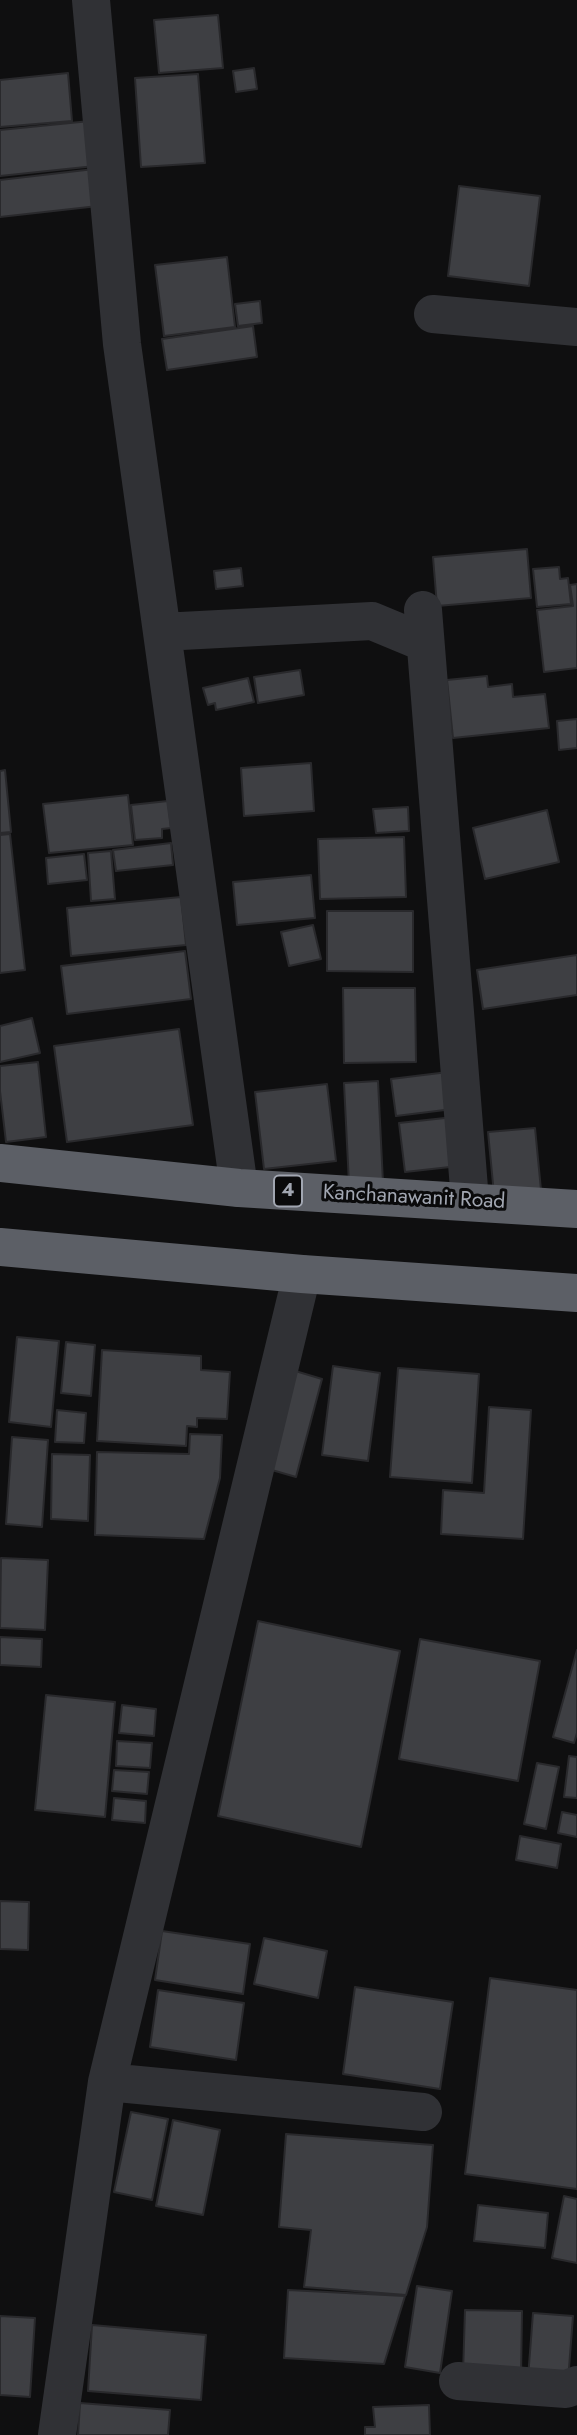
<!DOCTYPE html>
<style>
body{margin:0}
canvas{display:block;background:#0f0f10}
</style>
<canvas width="577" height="2435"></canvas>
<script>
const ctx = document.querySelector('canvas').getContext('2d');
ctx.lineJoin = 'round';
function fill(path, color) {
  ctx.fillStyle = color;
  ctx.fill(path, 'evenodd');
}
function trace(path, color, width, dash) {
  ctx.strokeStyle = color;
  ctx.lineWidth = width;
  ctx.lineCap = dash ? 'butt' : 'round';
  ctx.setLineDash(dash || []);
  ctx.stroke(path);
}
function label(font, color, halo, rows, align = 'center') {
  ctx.font = font + ' Jost,sans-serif';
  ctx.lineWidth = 6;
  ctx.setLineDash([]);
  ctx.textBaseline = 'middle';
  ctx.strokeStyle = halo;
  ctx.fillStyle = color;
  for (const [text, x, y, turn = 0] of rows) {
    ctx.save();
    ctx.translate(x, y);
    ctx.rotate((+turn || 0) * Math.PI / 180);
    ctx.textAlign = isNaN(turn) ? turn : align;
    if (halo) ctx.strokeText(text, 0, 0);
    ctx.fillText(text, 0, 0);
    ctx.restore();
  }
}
const building = new Path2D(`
 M 218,15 L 223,68 L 159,73 L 154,20 Z
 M 254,68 L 257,89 L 236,92 L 233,71 Z
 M 68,73 L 72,121 L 0,127 L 0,80 Z
 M 198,74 L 205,163 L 141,167 L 135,78 Z
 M 90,121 L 95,166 L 0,176 L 0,130 Z
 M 94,169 L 98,206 L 0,217 L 0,180 Z
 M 459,186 L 540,196 L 529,286 L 448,276 Z
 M 227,257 L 235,327 L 164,336 L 155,265 Z
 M 260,301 L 262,323 L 238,326 L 235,304 Z
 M 253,326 L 257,357 L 167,370 L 162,339 Z
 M 527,549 L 531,598 L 437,606 L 433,557 Z
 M 559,567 L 560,579 L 568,578 L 571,604 L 537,607 L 533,569 Z
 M 241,568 L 243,586 L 216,589 L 214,571 Z
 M 577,584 L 577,668 L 544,672 L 537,610 L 573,606 L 570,585 Z
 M 300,670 L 304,695 L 258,703 L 254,677 Z
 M 487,676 L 488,687 L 512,684 L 513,697 L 545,694 L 549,728 L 453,738 L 447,680 Z
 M 248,678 L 254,702 L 216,710 L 215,703 L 208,705 L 203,688 Z
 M 577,719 L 577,748 L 559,750 L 557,721 Z
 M 311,763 L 314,811 L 244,816 L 241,768 Z
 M 5,770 L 11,832 L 0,833 L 0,771 Z
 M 128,795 L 133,845 L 49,853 L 43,804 Z
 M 168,801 L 171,828 L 162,829 L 162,838 L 135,840 L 131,805 Z
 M 408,807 L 409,831 L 376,833 L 373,809 Z
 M 547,810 L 559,862 L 485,879 L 473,828 Z
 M 10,834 L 25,970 L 0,973 L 0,835 Z
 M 404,837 L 406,897 L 320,899 L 318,839 Z
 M 171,843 L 173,865 L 116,871 L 113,850 Z
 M 111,851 L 115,899 L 91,901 L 88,853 Z
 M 84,854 L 87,880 L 48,884 L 46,858 Z
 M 311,875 L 315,918 L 237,925 L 233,882 Z
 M 181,897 L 186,945 L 71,956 L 67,908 Z
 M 327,911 L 413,911 L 413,972 L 327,971 Z
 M 313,925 L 321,959 L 289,966 L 281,932 Z
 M 185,951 L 191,999 L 67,1014 L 61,966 Z
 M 577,955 L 577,995 L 483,1009 L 477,970 Z
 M 343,988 L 415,988 L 416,1062 L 344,1063 Z
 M 32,1018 L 40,1053 L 0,1062 L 0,1026 Z
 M 179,1029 L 193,1125 L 67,1142 L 54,1046 Z
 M 38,1062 L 46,1137 L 6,1142 L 0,1091 L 0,1066 Z
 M 448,1072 L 453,1109 L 396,1116 L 391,1079 Z
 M 378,1081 L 383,1183 L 349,1184 L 344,1083 Z
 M 327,1084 L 336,1161 L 264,1169 L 255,1092 Z
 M 454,1117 L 459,1166 L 405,1172 L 399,1123 Z
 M 535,1128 L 541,1190 L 494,1194 L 488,1132 Z
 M 17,1337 L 59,1341 L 51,1427 L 9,1422 Z
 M 66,1342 L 95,1345 L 91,1396 L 61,1393 Z
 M 102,1350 L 201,1356 L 201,1370 L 230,1372 L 227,1419 L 197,1418 L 197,1427 L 187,1426 L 186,1446 L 97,1441 Z
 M 333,1366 L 380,1373 L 368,1461 L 322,1455 Z
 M 398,1368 L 479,1374 L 472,1483 L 390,1477 Z
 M 292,1370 L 322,1379 L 296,1477 L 265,1468 Z
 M 489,1407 L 531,1410 L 523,1539 L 441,1534 L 443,1490 L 484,1493 Z
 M 57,1410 L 86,1413 L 84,1443 L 55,1442 Z
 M 190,1434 L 222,1435 L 220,1478 L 204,1539 L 95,1535 L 97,1452 L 189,1454 Z
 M 12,1437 L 48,1440 L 42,1527 L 6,1524 Z
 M 52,1454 L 90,1455 L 88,1521 L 51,1519 Z
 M 1,1558 L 48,1560 L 45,1630 L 0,1628 Z
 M 258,1621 L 400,1651 L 361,1847 L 218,1816 Z
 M 0,1637 L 42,1639 L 41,1667 L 0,1665 Z
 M 420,1639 L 540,1661 L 518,1781 L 399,1759 Z
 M 577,1650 L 577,1733 L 574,1743 L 553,1737 Z
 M 46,1695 L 115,1702 L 105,1817 L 35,1810 Z
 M 122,1705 L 156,1709 L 154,1736 L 119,1733 Z
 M 117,1741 L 152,1743 L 150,1768 L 116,1766 Z
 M 569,1756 L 577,1757 L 577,1798 L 564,1797 Z
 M 537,1763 L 559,1767 L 546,1829 L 524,1824 Z
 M 114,1770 L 149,1772 L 147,1794 L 112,1791 Z
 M 114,1798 L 146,1801 L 145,1823 L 112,1820 Z
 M 562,1812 L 577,1815 L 577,1837 L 558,1833 Z
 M 520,1836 L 561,1844 L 557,1868 L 516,1860 Z
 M 0,1901 L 29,1902 L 28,1950 L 0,1949 Z
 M 162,1931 L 250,1944 L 243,1994 L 155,1980 Z
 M 264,1938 L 327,1951 L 318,1998 L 254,1984 Z
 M 490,1978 L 577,1990 L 577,2189 L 465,2174 Z
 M 355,1987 L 453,2002 L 440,2089 L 343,2074 Z
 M 158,1990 L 244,2003 L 236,2060 L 150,2047 Z
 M 131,2112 L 168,2119 L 152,2200 L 114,2192 Z
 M 173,2120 L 220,2130 L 203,2215 L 156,2206 Z
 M 286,2134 L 433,2145 L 427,2227 L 406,2295 L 304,2287 L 311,2230 L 279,2227 Z
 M 564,2196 L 577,2199 L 577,2263 L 552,2258 Z
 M 478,2205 L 548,2213 L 545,2248 L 474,2241 Z
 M 417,2286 L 452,2291 L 440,2373 L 405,2367 Z
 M 288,2290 L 405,2296 L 384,2364 L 284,2358 Z
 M 465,2310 L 522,2311 L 521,2376 L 463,2374 Z
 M 533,2313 L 573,2316 L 568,2381 L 528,2378 Z
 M 0,2316 L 35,2318 L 30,2397 L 0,2395 Z
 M 92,2325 L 206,2335 L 201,2400 L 88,2391 Z
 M 80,2403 L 170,2410 L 168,2435 L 78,2435 Z
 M 429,2405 L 430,2435 L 365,2435 L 365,2427 L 375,2427 L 373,2407 Z`);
fill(building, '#3e3f43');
trace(building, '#29292c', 2);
trace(new Path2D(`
 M 91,0 L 122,344 L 239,1188
 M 433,314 L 577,327
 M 423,610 L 470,1201
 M 162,632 L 372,621 L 425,643
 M 107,2082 L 423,2112
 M 458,2381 L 566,2389 L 577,2385
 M 57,2435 L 107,2082 L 302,1274`), '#303135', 38);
trace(new Path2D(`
 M 0,1163 L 239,1188 L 577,1209
 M 0,1247 L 302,1274 L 577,1293`), '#5c5f66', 38);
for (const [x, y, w] of [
 [288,1191,28]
]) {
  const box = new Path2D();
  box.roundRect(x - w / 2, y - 15.5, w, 31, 5);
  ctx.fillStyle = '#0a0a0b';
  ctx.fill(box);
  trace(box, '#a1a6b1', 2);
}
label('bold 19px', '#a1a6b1', null, [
 ["4",288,1191]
]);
label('21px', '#a1a6b1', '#0a0a0b', [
 ["Kanchanawanit Road",414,1198,3]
]);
</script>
